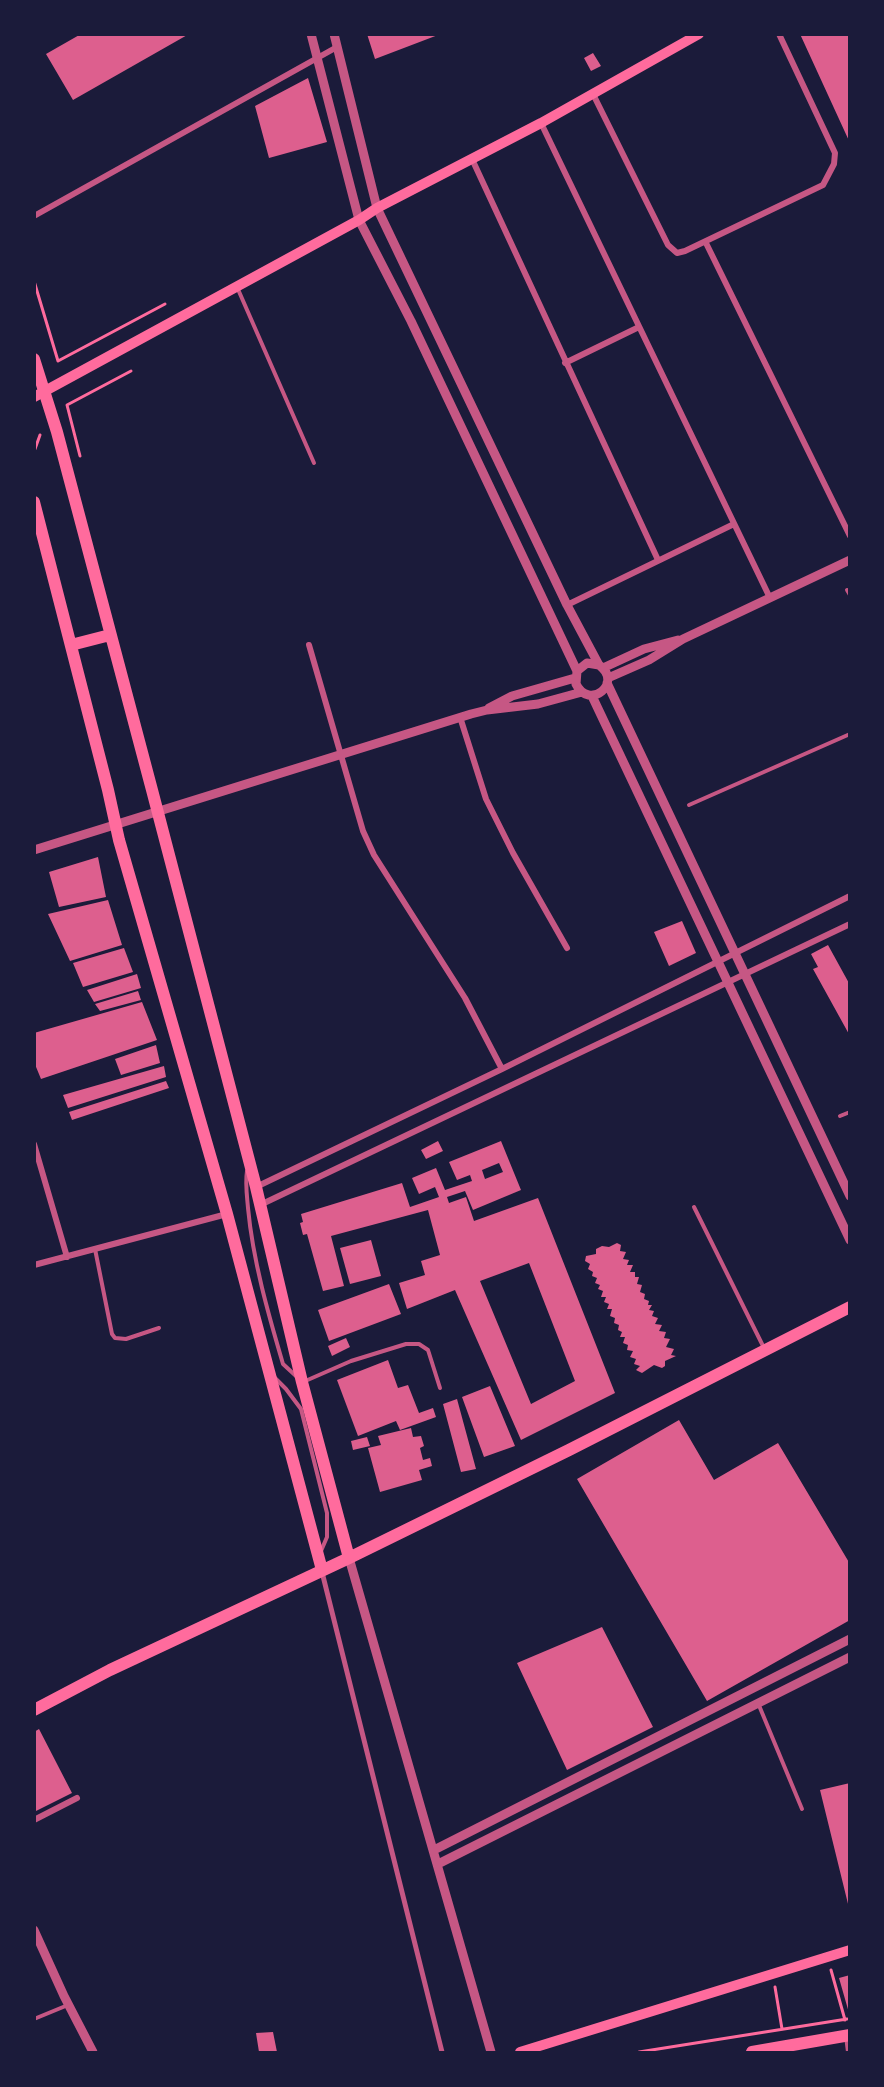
<!DOCTYPE html>
<style>
body{margin:0}
#map{position:relative;width:884px;height:2087px;overflow:hidden;background:#1b1b3a;font-family:"Public Sans",sans-serif}
canvas{display:block}
.frame{position:absolute;inset:0;border:36px solid #1b1b3a;pointer-events:none}
</style>
<div id="map">
<canvas width="884" height="2087"></canvas>
<div class="frame"></div>
</div>
<script>
const ctx = document.querySelector('canvas').getContext('2d');
ctx.lineJoin = 'round';
function fill(path, color) {
  ctx.fillStyle = color;
  ctx.fill(path, 'evenodd');
}
function trace(path, color, width, dash) {
  ctx.strokeStyle = color;
  ctx.lineWidth = width;
  ctx.lineCap = dash ? 'butt' : 'round';
  ctx.setLineDash(dash || []);
  ctx.stroke(path);
}
fill(new Path2D(`
 M 81,34 L 189,34 L 73,100 L 46,54 Z
 M 367,34 L 438,34 L 438,35 L 375,59 Z
 M 800,34 L 850,34 L 850,143 Z
 M 593,53 L 601,66 L 591,71 L 584,58 Z
 M 308,78 L 327,142 L 269,158 L 255,106 Z
 M 98,857 L 106,897 L 59,907 L 49,872 Z
 M 108,900 L 122,945 L 70,961 L 48,914 Z
 M 682,921 L 696,953 L 669,966 L 654,932 Z
 M 828,945 L 850,985 L 850,1036 L 813,969 L 818,967 L 811,954 Z
 M 124,948 L 133,972 L 83,987 L 73,963 Z
 M 137,974 L 141,988 L 94,1002 L 87,990 Z
 M 138,991 L 141,1000 L 100,1011 L 95,1004 Z
 M 142,1002 L 157,1040 L 41,1079 L 34,1062 L 34,1033 Z
 M 156,1045 L 160,1063 L 121,1075 L 115,1059 Z
 M 164,1066 L 166,1077 L 68,1108 L 63,1095 Z
 M 166,1081 L 169,1088 L 72,1120 L 69,1112 Z
 M 438,1141 L 443,1151 L 426,1159 L 421,1150 Z
 M 501,1141 L 521,1190 L 473,1210 L 465,1191 L 447,1197 L 449,1203 L 466,1197 L 474,1221 L 538,1198 L 615,1393 L 521,1440 L 455,1290 L 407,1309 L 399,1283 L 425,1275 L 421,1261 L 440,1255 L 428,1210 L 331,1236 L 344,1286 L 323,1291 L 307,1234 L 303,1235 L 300,1223 L 303,1222 L 301,1214 L 402,1183 L 410,1207 L 439,1197 L 435,1187 L 419,1194 L 412,1178 L 436,1168 L 445,1190 L 472,1181 L 470,1175 L 457,1180 L 449,1162 ZM 499,1163 L 503,1172 L 485,1179 L 482,1170 ZM 529,1263 L 575,1381 L 531,1404 L 480,1281 Z
 M 371,1240 L 381,1276 L 350,1284 L 340,1248 Z
 M 617,1243 L 621,1245 L 620,1251 L 626,1252 L 623,1259 L 629,1260 L 627,1265 L 633,1265 L 630,1272 L 635,1272 L 635,1277 L 639,1277 L 637,1284 L 642,1285 L 640,1292 L 645,1294 L 644,1299 L 649,1301 L 648,1305 L 652,1305 L 649,1310 L 654,1311 L 652,1316 L 658,1318 L 655,1324 L 662,1325 L 659,1331 L 666,1332 L 664,1338 L 670,1339 L 666,1347 L 674,1349 L 671,1355 L 676,1356 L 665,1361 L 665,1366 L 662,1368 L 654,1365 L 642,1373 L 636,1370 L 640,1366 L 634,1364 L 636,1359 L 630,1357 L 633,1351 L 627,1350 L 628,1345 L 623,1343 L 625,1337 L 620,1337 L 622,1332 L 618,1330 L 619,1325 L 614,1323 L 615,1318 L 610,1316 L 612,1309 L 607,1309 L 609,1304 L 604,1302 L 606,1297 L 601,1297 L 603,1291 L 598,1289 L 600,1285 L 595,1283 L 597,1278 L 592,1276 L 593,1272 L 588,1269 L 590,1264 L 585,1261 L 586,1256 L 596,1254 L 596,1249 L 602,1246 L 609,1247 Z
 M 389,1284 L 401,1314 L 329,1341 L 318,1310 Z
 M 346,1338 L 350,1347 L 332,1356 L 328,1346 Z
 M 388,1360 L 398,1388 L 408,1385 L 419,1413 L 433,1408 L 436,1417 L 400,1430 L 396,1421 L 358,1436 L 337,1380 Z
 M 490,1386 L 515,1446 L 484,1457 L 462,1397 Z
 M 457,1399 L 476,1469 L 461,1472 L 443,1404 Z
 M 679,1420 L 714,1480 L 778,1443 L 850,1564 L 850,1620 L 707,1701 L 577,1479 Z
 M 411,1428 L 413,1437 L 421,1436 L 424,1446 L 420,1448 L 423,1460 L 430,1458 L 432,1466 L 419,1470 L 422,1480 L 380,1492 L 368,1448 L 381,1445 L 378,1436 Z
 M 367,1437 L 370,1446 L 353,1450 L 351,1441 Z
 M 602,1627 L 653,1727 L 567,1770 L 517,1663 Z
 M 39,1729 L 72,1793 L 34,1812 L 34,1732 Z
 M 850,1783 L 850,1908 L 849,1908 L 820,1790 Z
 M 850,1975 L 850,2013 L 849,2013 L 839,1978 Z
 M 273,2032 L 277,2052 L 259,2052 L 256,2033 Z`), '#dd5f8e');
trace(new Path2D(`
 M 34,281 L 58,361 L 165,304
 M 35,449 L 40,435
 M 80,456 L 67,405 L 131,371
 M 831,1970 L 845,2020
 M 775,1987 L 782,2029
 M 639,2052 L 847,2019`), '#ff6b9d', 3);
trace(new Path2D(`
 M 237,287 L 314,463
 M 847,590 L 850,595
 M 689,805 L 850,734
 M 840,1116 L 850,1112
 M 247,1171 C 245,1183 247,1196 248,1208 C 253,1261 268,1313 283,1364 L 296,1376
 M 694,1207 L 764,1348
 M 95,1249 L 112,1334 L 115,1338 L 126,1339 L 159,1328
 M 275,1378 L 286,1389 L 301,1409 L 327,1513 L 327,1537 L 321,1551
 M 303,1382 L 351,1361 L 406,1344 L 419,1344 L 428,1350 L 440,1388
 M 758,1703 L 802,1809
 M 34,2019 L 68,2005`), '#c65784', 4);
trace(new Path2D(`
 M 322,1572 L 442,2052`), '#c65784', 5);
trace(new Path2D(`
 M 593,94 L 668,245 L 677,253 L 685,251 L 823,185 L 834,164 L 835,153 L 779,34
 M 541,123 L 770,598
 M 472,159 L 658,560
 M 34,216 L 337,47
 M 706,243 L 850,536
 M 565,363 L 639,327
 M 567,605 L 734,524
 M 309,645 L 363,831 L 374,855 L 465,998 L 502,1069
 M 460,717 L 486,799 L 513,853 L 567,948
 M 34,1144 L 67,1257
 M 256,1187 L 502,1069 L 850,896
 M 260,1205 L 850,924
 M 34,1265 L 227,1214
 M 34,1820 L 77,1798
 M 847,2036 L 849,2052`), '#c65784', 6);
trace(new Path2D(`
 M 311,34 L 359,220 L 411,321 L 577,671
 M 334,34 L 377,208 L 567,605 L 599,665 C 624,683 589,711 576,684 L 577,671 L 587,663 L 599,665
 M 603,668 L 644,649 L 678,640
 M 608,678 L 649,660 L 683,639 L 850,560
 M 607,683 L 850,1196
 M 592,696 L 850,1240
 M 489,708 L 512,696 L 575,678
 M 34,850 L 471,714 L 487,710 L 538,704 L 582,692
 M 349,1558 L 491,2052
 M 434,1850 L 850,1639
 M 438,1864 L 850,1657
 M 34,1930 L 64,1996 L 93,2052`), '#c65784', 9);
trace(new Path2D(`
 M 34,397 L 359,220 L 377,208 L 541,123 L 699,34
 M 520,2052 L 850,1950`), '#ff6b9d', 10);
trace(new Path2D(`
 M 34,359 L 57,432 L 152,790 L 256,1187 L 302,1382 L 349,1558
 M 34,502 L 108,790 L 119,840 L 227,1214 L 322,1570
 M 71,645 L 110,635
 M 34,1710 L 110,1670 L 349,1558 L 569,1450 L 850,1307
 M 752,2052 L 850,2035`), '#ff6b9d', 12);
</script>
